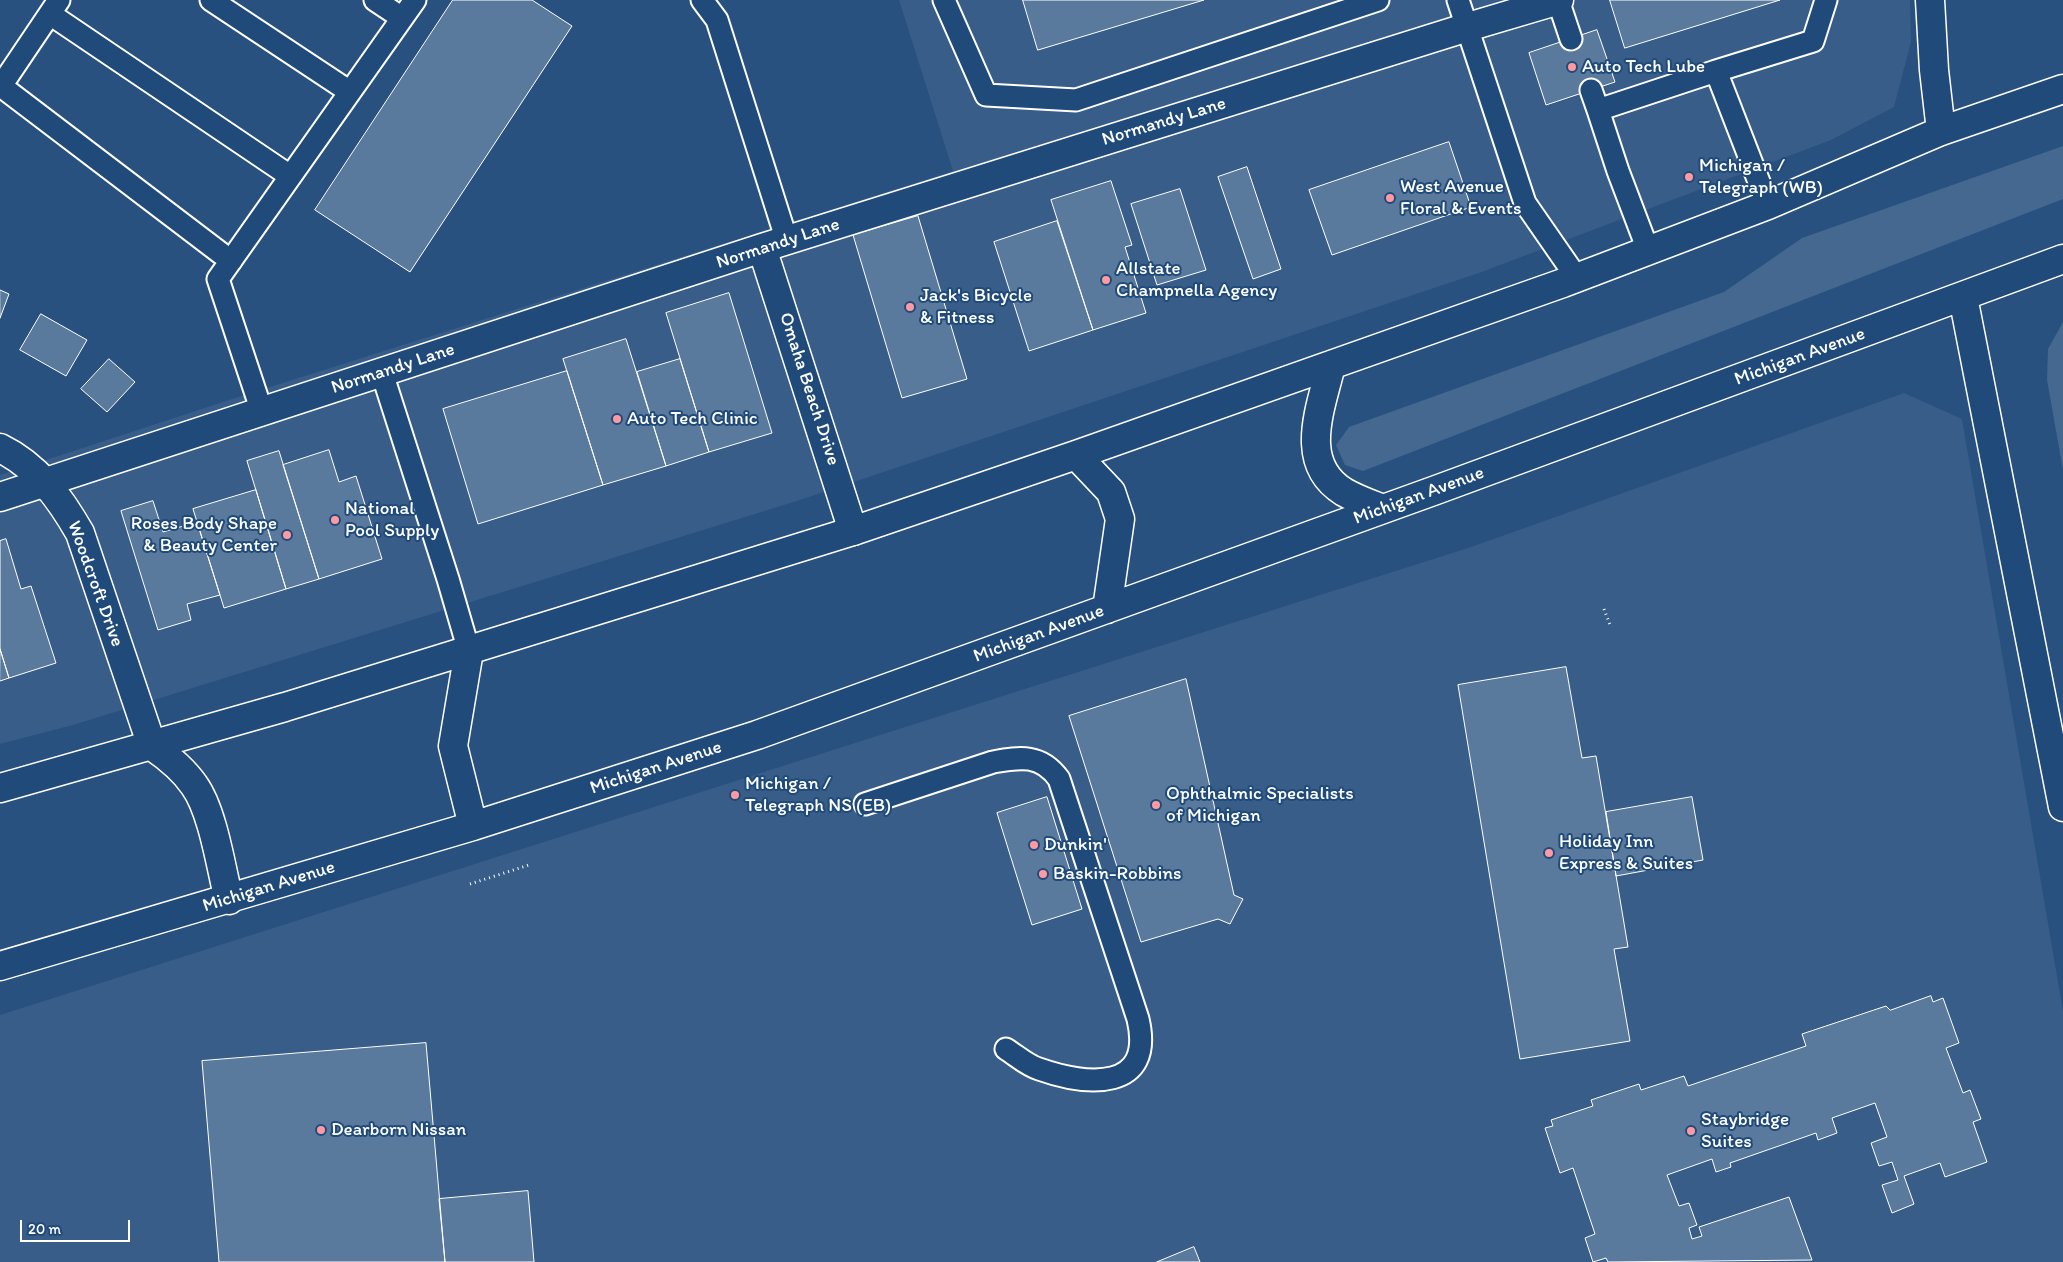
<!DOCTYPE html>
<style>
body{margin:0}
#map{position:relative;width:2063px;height:1262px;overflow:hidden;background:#28517f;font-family:Itim,sans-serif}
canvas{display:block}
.scale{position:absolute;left:20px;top:1220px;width:110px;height:22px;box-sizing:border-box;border:2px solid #fff;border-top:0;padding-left:6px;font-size:15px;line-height:18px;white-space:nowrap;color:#fff;-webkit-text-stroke:4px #1f4a7a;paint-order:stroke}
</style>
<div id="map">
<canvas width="2063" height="1262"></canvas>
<div class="scale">20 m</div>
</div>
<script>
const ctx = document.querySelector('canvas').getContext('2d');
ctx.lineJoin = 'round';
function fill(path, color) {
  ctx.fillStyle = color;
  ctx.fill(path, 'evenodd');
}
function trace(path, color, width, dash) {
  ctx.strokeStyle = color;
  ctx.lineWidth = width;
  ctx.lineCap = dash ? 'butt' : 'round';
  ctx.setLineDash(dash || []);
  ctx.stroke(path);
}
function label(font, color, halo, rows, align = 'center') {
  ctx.font = font + ' Itim,sans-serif';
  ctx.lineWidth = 4;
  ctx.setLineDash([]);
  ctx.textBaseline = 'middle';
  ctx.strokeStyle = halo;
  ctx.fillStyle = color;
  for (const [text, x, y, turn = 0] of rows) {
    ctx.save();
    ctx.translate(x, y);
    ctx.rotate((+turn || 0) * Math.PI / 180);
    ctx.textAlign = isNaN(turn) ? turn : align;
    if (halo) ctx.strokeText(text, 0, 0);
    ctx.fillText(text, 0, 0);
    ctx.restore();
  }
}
fill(new Path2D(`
 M 899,0 L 1910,0 L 1911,42 L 1894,107 L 1831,140 L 1479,273 L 797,501 L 73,725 L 0,744 L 0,475 L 229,400 L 953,171 Z
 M 1904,393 L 1962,419 L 2063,1011 L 2063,1262 L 0,1262 L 0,1015 L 1471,547 Z`), '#375d88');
fill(new Path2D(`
 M 2063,146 L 2063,199 L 1363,471 L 1345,465 L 1336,445 L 1349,427 L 1724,292 L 1802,238 Z
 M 2063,322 L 2063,470 L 2047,380 L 2048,349 Z`), '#446890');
const building = new Path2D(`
 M 453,0 L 532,0 L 572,26 L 410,272 L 315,210 Z
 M 1023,0 L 1204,0 L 1038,50 Z
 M 1610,0 L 1780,0 L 1625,48 Z
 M 1597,30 L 1615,82 L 1546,105 L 1529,53 Z
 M 1449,142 L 1471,207 L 1332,255 L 1309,190 Z
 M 1247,167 L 1281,269 L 1253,279 L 1218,177 Z
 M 1111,181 L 1132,245 L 1125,247 L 1146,313 L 1093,330 L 1051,200 Z
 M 1180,189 L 1206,270 L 1157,285 L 1131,204 Z
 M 918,216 L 967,379 L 902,398 L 853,235 Z
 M 1057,221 L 1093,330 L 1029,351 L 994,242 Z
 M 0,290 L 9,294 L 0,318 Z
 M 729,293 L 772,433 L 709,452 L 666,313 Z
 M 41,314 L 87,340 L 66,376 L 20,350 Z
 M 626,339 L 666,466 L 603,485 L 563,359 Z
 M 109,359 L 135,382 L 107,412 L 81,389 Z
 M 680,359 L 709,452 L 666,466 L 637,372 Z
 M 567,371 L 603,485 L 478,524 L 443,409 Z
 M 329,450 L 339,482 L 356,476 L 382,559 L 319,579 L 283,465 Z
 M 279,451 L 319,579 L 286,589 L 247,461 Z
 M 256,490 L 286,589 L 224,608 L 193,509 Z
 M 153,501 L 163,532 L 197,522 L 220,595 L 187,604 L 191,620 L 158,630 L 121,511 Z
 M 6,539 L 21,589 L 31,586 L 56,663 L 9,678 L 0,649 L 0,541 Z
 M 0,649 L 9,678 L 0,681 Z
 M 1566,667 L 1582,758 L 1596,756 L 1628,947 L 1614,949 L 1630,1041 L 1520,1059 L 1458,685 Z
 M 1186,679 L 1234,895 L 1243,899 L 1230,924 L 1218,919 L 1141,942 L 1069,716 Z
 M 1047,797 L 1082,909 L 1032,925 L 997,813 Z
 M 1692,797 L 1703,860 L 1616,876 L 1606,812 Z
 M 1931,996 L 1933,1002 L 1943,998 L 1959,1043 L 1946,1048 L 1963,1093 L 1970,1090 L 1981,1119 L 1973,1122 L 1987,1162 L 1945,1177 L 1940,1163 L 1904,1176 L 1914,1204 L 1892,1213 L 1882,1185 L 1898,1180 L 1892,1162 L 1879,1166 L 1871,1143 L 1887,1137 L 1875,1103 L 1832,1118 L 1837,1133 L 1818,1140 L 1816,1133 L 1730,1163 L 1731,1167 L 1716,1172 L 1712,1159 L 1667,1175 L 1679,1206 L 1689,1203 L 1697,1225 L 1689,1228 L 1692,1239 L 1702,1236 L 1699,1227 L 1789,1197 L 1812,1260 L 1608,1262 L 1606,1258 L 1593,1262 L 1585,1238 L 1595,1234 L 1573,1168 L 1560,1173 L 1545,1128 L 1553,1126 L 1551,1120 L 1593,1106 L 1591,1100 L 1639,1084 L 1641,1090 L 1684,1076 L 1688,1086 L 1806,1046 L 1802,1034 L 1886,1006 L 1890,1010 Z
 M 426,1043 L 445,1262 L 219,1262 L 202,1061 Z
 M 528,1191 L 534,1262 L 445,1262 L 439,1199 Z
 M 1194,1247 L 1200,1262 L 1157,1262 Z`);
fill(building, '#5a7a9d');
trace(building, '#fff', 1);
const lane = new Path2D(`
 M 59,0 L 1,86 L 231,261
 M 211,0 L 350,92
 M 375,0 L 402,18
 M 702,0 L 717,20 L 787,241
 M 944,0 L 986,95 L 1076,100 L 1378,0
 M 1458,0 L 1525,203 L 1577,278
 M 1558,0 L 1571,39
 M 50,14 L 290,176
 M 1591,90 L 1598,110
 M 1768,205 L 1716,71 L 1813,41 L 1826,0
 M 1648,250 L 1618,171 L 1598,110 L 1716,71
 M 382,373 L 448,579 L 469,651
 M 262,412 L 218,279 L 415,0
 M 865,804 L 993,762 C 1021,757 1041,754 1059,779 L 1138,1019 C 1155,1092 1087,1086 1039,1069 C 1028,1066 1017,1056 1006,1049`);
const street = new Path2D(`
 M 762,248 L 853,531
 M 0,448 C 37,466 60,498 80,533 L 152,746
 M 0,497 L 762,248 L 1468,27 L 1559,0`);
const primary = new Path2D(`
 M 1930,0 L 1934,70 L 1941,131
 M 1963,297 L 2063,807
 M 1331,365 C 1321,408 1297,463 1344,492 C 1356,499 1370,504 1383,509
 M 1076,455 L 1111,492 L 1120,519 L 1107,609
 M 469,651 L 453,746 L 473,826
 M 152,746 C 168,757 183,769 194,785 C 213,811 221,868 229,900
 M 0,788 L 285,707 L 853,531 L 1076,455 L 1563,283 L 1768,205 L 1941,131 L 2063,89
 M 0,966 L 473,826 L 757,735 L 1436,490 L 2063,259`);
trace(lane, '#fff', 25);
trace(street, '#fff', 31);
trace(primary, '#fff', 31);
trace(new Path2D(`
 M 1604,609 L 1610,625
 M 470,884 L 529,865`), '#fff', 3, [1, 4]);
trace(lane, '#1f4a7a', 21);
trace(street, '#1f4a7a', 28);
trace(primary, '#1f4a7a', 28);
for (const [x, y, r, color] of [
 [1572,67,5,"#ff9aa2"],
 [1689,177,5,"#ff9aa2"],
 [1390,198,5,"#ff9aa2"],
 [1106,280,5,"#ff9aa2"],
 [910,307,5,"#ff9aa2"],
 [617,419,5,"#ff9aa2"],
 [335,520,5,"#ff9aa2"],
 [287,535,5,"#ff9aa2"],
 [735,795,5,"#ff9aa2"],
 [1156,805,5,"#ff9aa2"],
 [1034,845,5,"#ff9aa2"],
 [1549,853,5,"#ff9aa2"],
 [1043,874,5,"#ff9aa2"],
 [321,1130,5,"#ff9aa2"],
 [1691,1131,5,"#ff9aa2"]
]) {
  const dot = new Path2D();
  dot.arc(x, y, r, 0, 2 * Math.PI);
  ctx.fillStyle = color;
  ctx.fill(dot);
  trace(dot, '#1f4a7a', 2);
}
label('19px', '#fff', '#1f4a7a', [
 ["Auto Tech Lube",1582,67],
 ["Michigan /",1699,166],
 ["Telegraph (WB)",1699,188],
 ["West Avenue",1400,187],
 ["Floral & Events",1400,209],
 ["Allstate",1116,269],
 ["Champnella Agency",1116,291],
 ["Jack's Bicycle",920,296],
 ["& Fitness",920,318],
 ["Auto Tech Clinic",627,419],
 ["National",345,509],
 ["Pool Supply",345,531],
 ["Roses Body Shape",277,524,"right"],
 ["& Beauty Center",277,546,"right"],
 ["Michigan /",745,784],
 ["Telegraph NS (EB)",745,806],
 ["Ophthalmic Specialists",1166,794],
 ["of Michigan",1166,816],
 ["Holiday Inn",1559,842],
 ["Express & Suites",1559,864],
 ["Dunkin'",1044,845],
 ["Baskin-Robbins",1053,874],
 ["Staybridge",1701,1120],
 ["Suites",1701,1142],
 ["Dearborn Nissan",331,1130]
], 'left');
label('19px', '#fff', '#1f4a7a', [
 ["Normandy Lane",1164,122,-17],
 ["Normandy Lane",778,244,-18],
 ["Michigan Avenue",1800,357,-20],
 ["Normandy Lane",393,369,-18],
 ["Omaha Beach Drive",809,389,72],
 ["Michigan Avenue",1419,496,-20],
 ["Woodcroft Drive",95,584,70],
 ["Michigan Avenue",1039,634,-20],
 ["Michigan Avenue",656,768,-18],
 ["Michigan Avenue",269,887,-17]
]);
</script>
